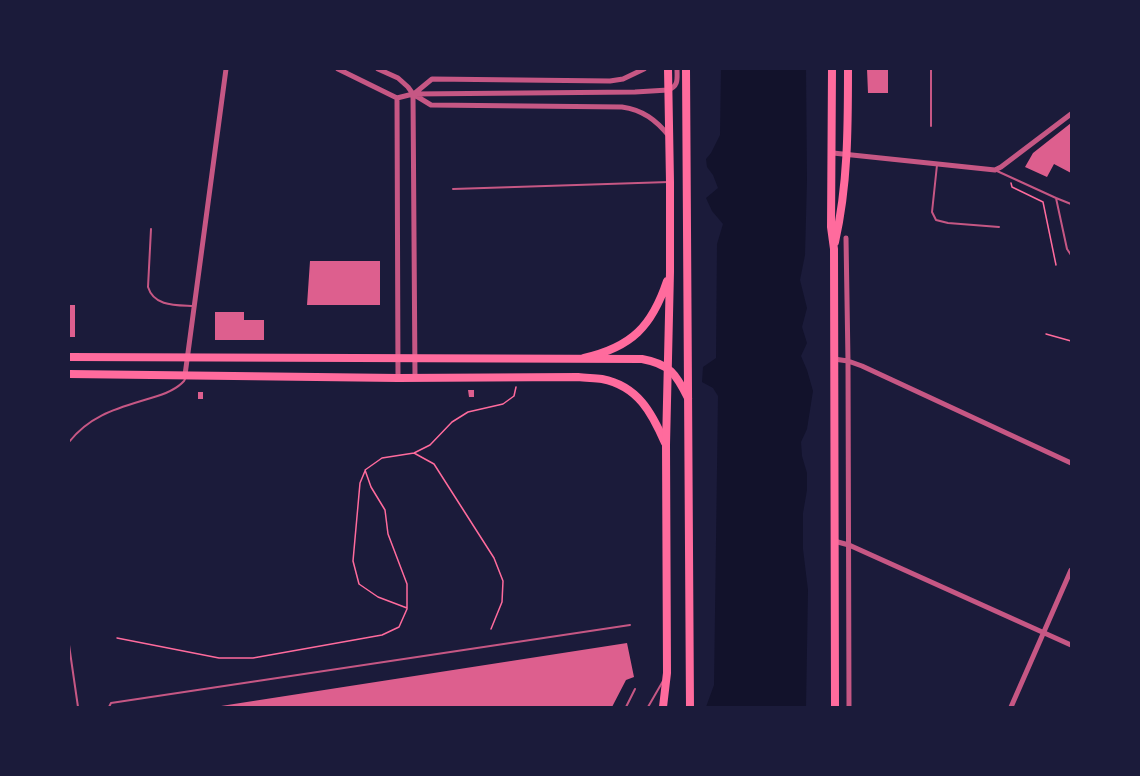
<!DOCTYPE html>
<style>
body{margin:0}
#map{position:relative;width:1140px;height:776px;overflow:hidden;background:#1b1b3a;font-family:"Exo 2",sans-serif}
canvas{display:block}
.frame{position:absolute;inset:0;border:70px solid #1b1b3a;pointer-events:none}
</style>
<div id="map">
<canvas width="1140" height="776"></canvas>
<div class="frame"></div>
</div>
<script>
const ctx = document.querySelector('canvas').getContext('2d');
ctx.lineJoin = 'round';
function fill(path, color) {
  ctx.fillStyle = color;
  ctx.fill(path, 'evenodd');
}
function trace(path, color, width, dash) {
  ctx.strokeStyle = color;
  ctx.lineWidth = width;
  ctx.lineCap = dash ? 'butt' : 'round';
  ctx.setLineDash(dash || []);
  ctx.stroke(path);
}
fill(new Path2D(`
 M 721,69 L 806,69 L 807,180 L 805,255 L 800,280 L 807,308 L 802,327 L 807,343 L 801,356 L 807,370 L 813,391 L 807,429 L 801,442 L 802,456 L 807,473 L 807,490 L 803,513 L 803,549 L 808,590 L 806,707 L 706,707 L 714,685 L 718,396 L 713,388 L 702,382 L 703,367 L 716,358 L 717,244 L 723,224 L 712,211 L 706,198 L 718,188 L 713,175 L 707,167 L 706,159 L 711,153 L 720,135 Z`), '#12122b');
fill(new Path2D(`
 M 867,69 L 888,69 L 888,93 L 868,93 Z
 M 1071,123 L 1071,173 L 1054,164 L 1047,177 L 1025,167 L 1033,153 Z
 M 310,261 L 380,261 L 380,305 L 307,305 Z
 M 69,305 L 75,305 L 75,337 L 69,337 Z
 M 215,312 L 244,312 L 244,320 L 264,320 L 264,340 L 215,340 Z
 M 468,390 L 474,390 L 474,397 L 469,397 Z
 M 198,392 L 203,392 L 203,399 L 198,399 Z
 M 627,643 L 634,677 L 626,680 L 612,707 L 221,707 L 221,706 Z`), '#dd5f8e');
trace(new Path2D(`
 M 1011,183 L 1012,187 L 1043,202 L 1056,265
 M 1046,334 L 1071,341
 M 414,453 L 434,464 L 494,558 L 503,581 L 502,602 L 491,629
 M 365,471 L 360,483 L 353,561 L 359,584 L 378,597 L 407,608
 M 117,638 L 219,658 L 253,658 L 382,635 L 399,627 L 407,609 L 407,584 L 388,534 L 385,510 L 371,487 L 365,470 L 382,458 L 414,453 L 430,445 L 452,422 L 468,412 L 503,404 L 514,396 L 516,387`), '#ff6b9d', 1.5);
trace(new Path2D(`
 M 931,69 L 931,126
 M 937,165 L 932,212 L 936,220 L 948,223 L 999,227
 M 997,171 L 1056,198 L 1067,249 L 1071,255
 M 453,189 L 669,182
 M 1056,198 L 1071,204
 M 151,229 L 148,287 C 154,307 177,305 194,306
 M 69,442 C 91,414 119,408 151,398 C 162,395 176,390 184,381 L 185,379
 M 69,645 L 78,707
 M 109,707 L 111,703 L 630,625
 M 626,707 L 635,689
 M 648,707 L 663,681`), '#c65784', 2);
trace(new Path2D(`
 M 338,69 L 397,98 L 413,94 L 635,92 L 668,90 C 679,86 677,79 677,69
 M 378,69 L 398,78 L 408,87 L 413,94 L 431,105 L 622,107 C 643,110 656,120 669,136
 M 415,93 L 432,79 L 610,81 L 623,79 L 644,69
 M 413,94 L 415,378
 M 397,98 L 398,378
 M 833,153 L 995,170 L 1001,167 L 1071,114
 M 846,238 L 848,361 L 849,707
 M 834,359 L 848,361 L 862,366 L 1071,463
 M 185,375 L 226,69
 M 834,541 L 849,545 L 1071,645
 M 1011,707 L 1071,570`), '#c65784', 5);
trace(new Path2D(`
 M 832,69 L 831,227 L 834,249 L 835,707
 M 835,242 C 848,185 848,127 848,69
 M 69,357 L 642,359 C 670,364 676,374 688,398
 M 69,374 L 398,378 L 578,377 C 586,378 594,378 602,379 C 638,386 652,413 665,443`), '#ff6b9d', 8);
trace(new Path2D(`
 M 686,69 L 690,707
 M 584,358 C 632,347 652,326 667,281
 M 663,707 L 667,673 L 666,445 L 670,272 L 670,182 L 668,69`), '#ff6b9d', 8);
</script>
